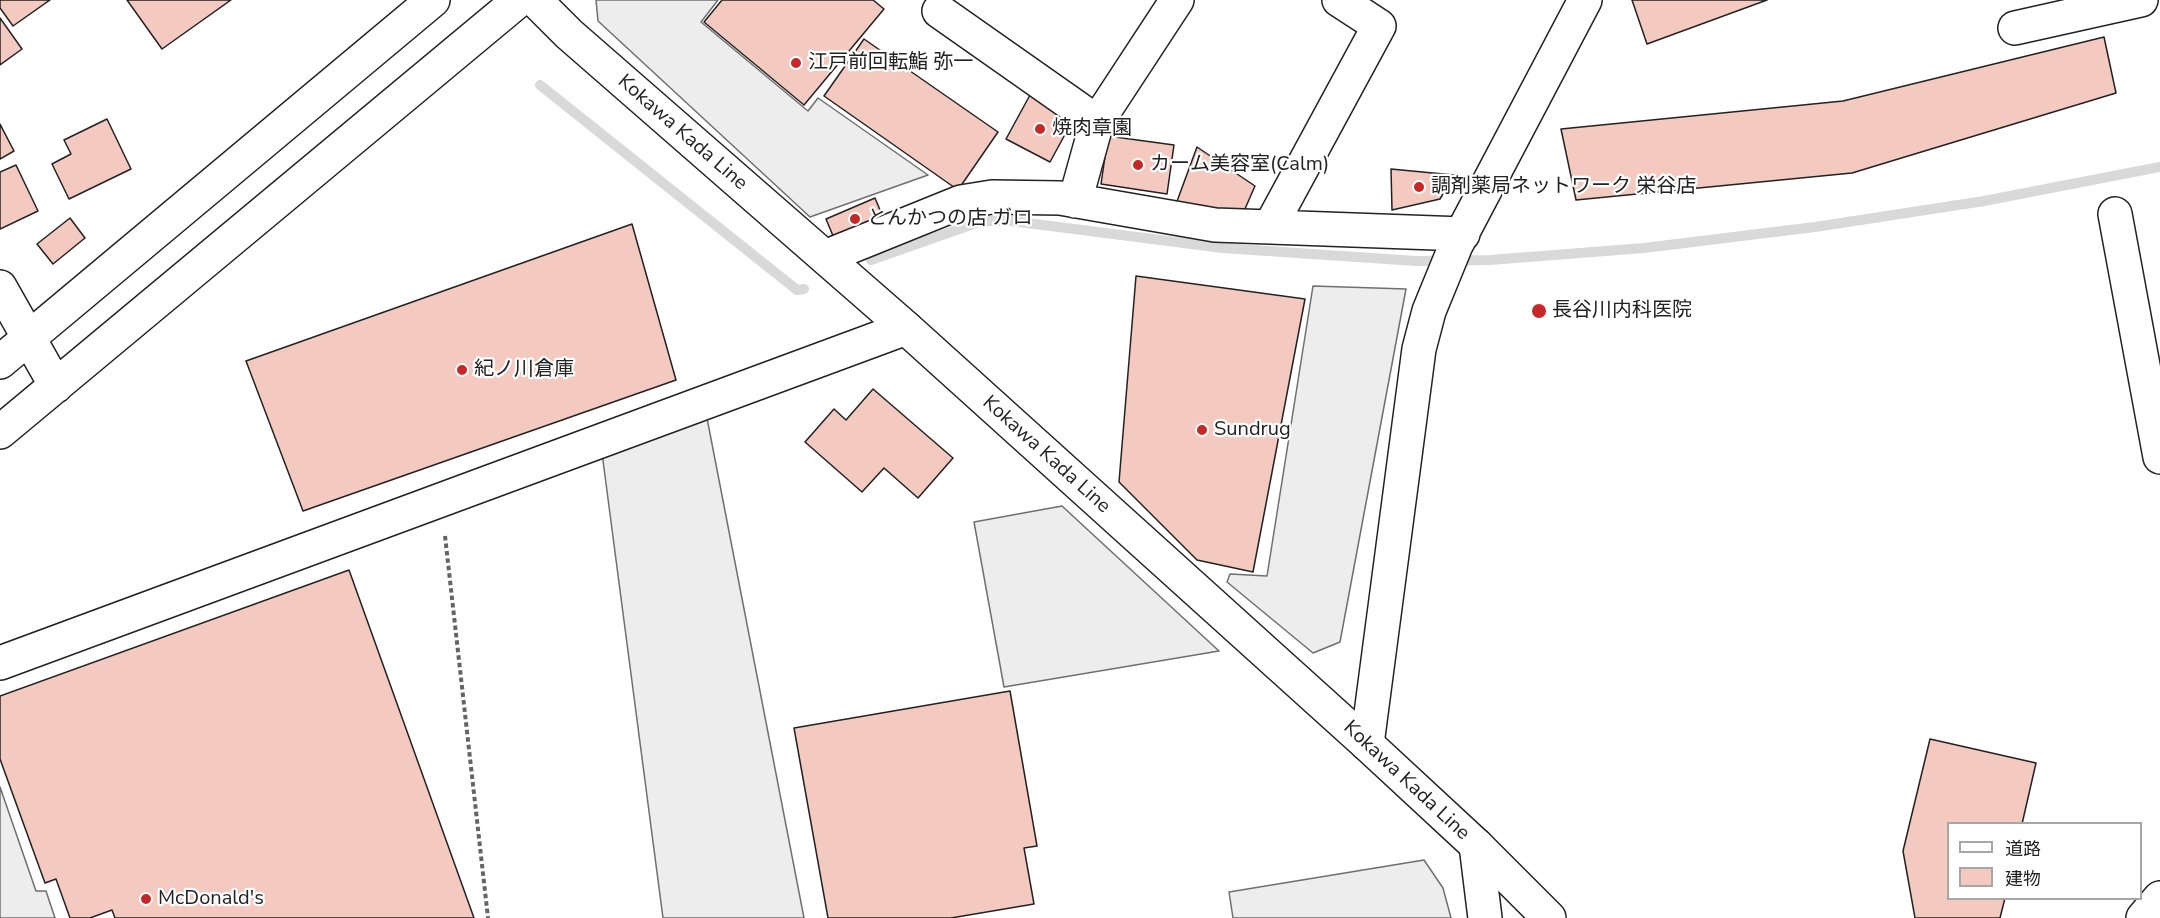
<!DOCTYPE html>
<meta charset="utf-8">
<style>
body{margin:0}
#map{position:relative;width:2160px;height:918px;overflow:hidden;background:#fff;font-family:"Nunito Sans","Noto Sans JP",sans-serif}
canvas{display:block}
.legend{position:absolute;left:1947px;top:822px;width:195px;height:78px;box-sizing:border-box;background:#fff;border:2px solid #a7a7a7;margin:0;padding:8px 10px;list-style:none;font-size:18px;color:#222}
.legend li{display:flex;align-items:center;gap:12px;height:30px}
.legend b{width:30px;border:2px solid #a7a7a7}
</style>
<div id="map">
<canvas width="2160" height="918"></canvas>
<ul class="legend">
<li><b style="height:8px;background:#fff"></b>道路</li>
<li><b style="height:16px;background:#f3c9c0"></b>建物</li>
</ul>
</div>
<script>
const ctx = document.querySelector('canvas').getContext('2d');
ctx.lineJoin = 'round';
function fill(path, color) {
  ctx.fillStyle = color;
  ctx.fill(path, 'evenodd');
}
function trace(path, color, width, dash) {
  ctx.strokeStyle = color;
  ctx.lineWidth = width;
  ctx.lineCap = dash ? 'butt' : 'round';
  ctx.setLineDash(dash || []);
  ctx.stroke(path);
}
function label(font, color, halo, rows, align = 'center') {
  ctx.font = font + ' "Nunito Sans","Noto Sans JP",sans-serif';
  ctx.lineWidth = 4.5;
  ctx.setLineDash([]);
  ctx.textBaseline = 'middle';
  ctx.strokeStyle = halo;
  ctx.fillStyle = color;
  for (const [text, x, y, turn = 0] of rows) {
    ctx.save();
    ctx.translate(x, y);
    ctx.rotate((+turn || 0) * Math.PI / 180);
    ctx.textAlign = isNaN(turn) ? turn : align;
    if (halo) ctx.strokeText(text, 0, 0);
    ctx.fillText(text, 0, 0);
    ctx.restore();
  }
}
const parking = new Path2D(`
 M 596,0 L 718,0 L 701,22 L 808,111 L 818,98 L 928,175 L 810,217 L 598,21 Z
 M 1313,286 L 1406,289 L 1340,642 L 1313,653 L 1227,582 L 1230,574 L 1267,576 Z
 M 706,413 L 804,918 L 663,918 L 602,453 Z
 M 1062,506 L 1219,651 L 1004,687 L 974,522 Z
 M 0,787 L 36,891 L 46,891 L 55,918 L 0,918 Z
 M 1424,860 L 1443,888 L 1451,918 L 1233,918 L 1229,892 Z`);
fill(parking, '#ededed');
trace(parking, '#6f6f6f', 1.5);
trace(new Path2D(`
 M 540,85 L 797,290 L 804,289
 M 871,260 L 982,221 L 1011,221 L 1223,248 L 1416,261 L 1490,260 L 1644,248 L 1815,227 L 1984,201 L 2160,167`), '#d9d9d9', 10);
const building = new Path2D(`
 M 0,0 L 50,0 L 13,26 L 0,8 Z
 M 127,0 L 231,0 L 162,49 Z
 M 722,0 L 873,0 L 884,9 L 804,105 L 704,22 Z
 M 1632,0 L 1767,0 L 1647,44 Z
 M 0,18 L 22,49 L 0,65 Z
 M 2104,37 L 2116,93 L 1852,173 L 1576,200 L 1561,129 L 1843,101 Z
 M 864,39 L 998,132 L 958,190 L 824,96 Z
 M 1030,95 L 1074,118 L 1050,162 L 1006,139 Z
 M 107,119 L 131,169 L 69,199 L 52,164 L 71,154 L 64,140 Z
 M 0,124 L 14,151 L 0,159 Z
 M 1108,136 L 1174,145 L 1167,194 L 1101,184 Z
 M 1197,147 L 1255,186 L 1241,218 L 1176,204 Z
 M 16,165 L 38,211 L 0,229 L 0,172 Z
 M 1391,169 L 1454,175 L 1440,199 L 1392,210 Z
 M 875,198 L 885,222 L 836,243 L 826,219 Z
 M 70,218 L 85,238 L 53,264 L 37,244 Z
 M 632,224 L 676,380 L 303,511 L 246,361 Z
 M 1136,276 L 1305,299 L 1253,572 L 1197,560 L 1119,482 Z
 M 873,389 L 953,458 L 918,498 L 884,468 L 862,492 L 805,442 L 834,409 L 846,420 Z
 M 349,570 L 474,918 L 115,918 L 112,910 L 90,918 L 70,918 L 56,879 L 45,883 L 0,759 L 0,696 Z
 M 1010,691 L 1037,846 L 1024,848 L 1034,904 L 951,918 L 828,918 L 794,728 Z
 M 1930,739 L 2036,763 L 2022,824 L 1948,824 L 1948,898 L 2005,898 L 2000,918 L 1915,918 L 1903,851 Z`);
fill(building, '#f3c9c0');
trace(building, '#222', 1.5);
const minor = new Path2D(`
 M 939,11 L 1097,122
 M 2015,28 L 2141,0
 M 1075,201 L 1097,122 L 1177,0
 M 2115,214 L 2160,457
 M 1270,227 L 1379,26 L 1339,0
 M 825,257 L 961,202 L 992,197 L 1060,198 L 1215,225 L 1463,234
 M 0,287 L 56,386
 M 0,362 L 433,0
 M 0,432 L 519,0
 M 0,663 L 906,328
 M 1367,744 L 1419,349 L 1429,311 L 1456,245 L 1585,0
 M 1476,845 L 1485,918
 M 2143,918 L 2160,898`);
const major = new Path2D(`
 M 535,0 L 569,34 L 906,328 L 1367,744 L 1476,845 L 1549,918`);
trace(minor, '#222', 36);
trace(major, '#222', 36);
trace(new Path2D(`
 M 445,536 L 488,918`), '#646464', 4, [4.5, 3]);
trace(minor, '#fff', 33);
trace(major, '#fff', 33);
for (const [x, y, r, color] of [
 [796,63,6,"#c62828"],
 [1040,129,6,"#c62828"],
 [1138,165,6,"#c62828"],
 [1419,187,6,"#c62828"],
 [855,219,6,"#c62828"],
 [1539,311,8,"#c62828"],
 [462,370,6,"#c62828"],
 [1202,430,6,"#c62828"],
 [146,899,6,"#c62828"]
]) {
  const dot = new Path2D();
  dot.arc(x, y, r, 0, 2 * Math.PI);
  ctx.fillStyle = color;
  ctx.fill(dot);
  trace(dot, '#fff', 2);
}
label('20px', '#222', '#fff', [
 ["江戸前回転鮨 弥一",808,63],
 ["焼肉章園",1052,129],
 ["カーム美容室(Calm)",1150,165],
 ["調剤薬局ネットワーク 栄谷店",1431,187],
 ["とんかつの店 ガロ",867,219],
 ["長谷川内科医院",1552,311],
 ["紀ノ川倉庫",474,370],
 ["Sundrug",1214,430],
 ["McDonald's",158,899]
], 'left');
label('20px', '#222', '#fff', [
 ["Kokawa Kada Line",682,133,41],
 ["Kokawa Kada Line",1046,455,42],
 ["Kokawa Kada Line",1406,781,43]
]);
</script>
